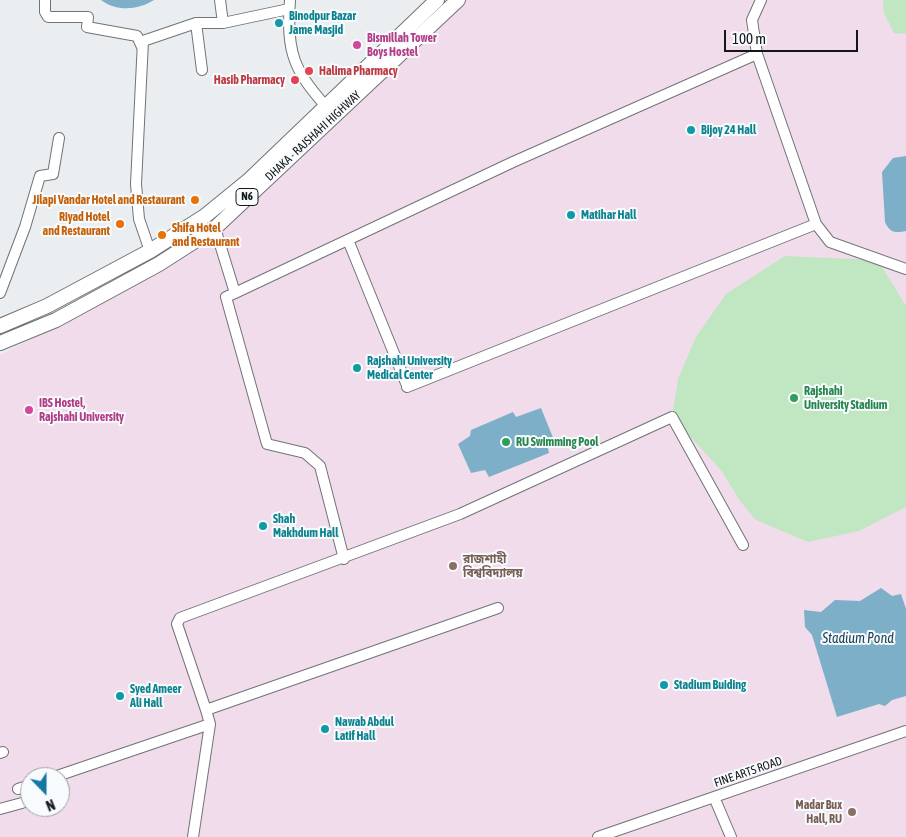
<!DOCTYPE html>
<meta charset="utf-8">
<style>
body{margin:0}
#map{position:relative;width:906px;height:837px;overflow:hidden;background:#ebeef0;font-family:"Asap Condensed",sans-serif}
canvas{display:block}
.north{position:absolute;left:20px;top:767px;width:50px;height:50px;box-sizing:border-box;background:#f8fbfd;border:1px solid #9d9fa1;border-radius:50%;rotate:158deg;font-size:14px;font-weight:700;line-height:20px;text-align:center;color:#151617}
.north::after{content:'';display:block;margin:auto;width:18px;height:22px;background:#1478a4;clip-path:polygon(50% 0,100% 100%,50% 72%,0 100%)}
.scale{position:absolute;left:724px;top:30px;width:134px;height:22px;box-sizing:border-box;border:2px solid #151617;border-top:0;padding-left:6px;font-size:15px;line-height:18px;white-space:nowrap;color:#151617;-webkit-text-stroke:4px #f8fbfd;paint-order:stroke}
</style>
<div id="map">
<canvas width="906" height="837"></canvas>
<div class="north">N</div>
<div class="scale">100 m</div>
</div>
<script>
const ctx = document.querySelector('canvas').getContext('2d');
ctx.lineJoin = 'round';
function fill(path, color) {
  ctx.fillStyle = color;
  ctx.fill(path, 'evenodd');
}
function trace(path, color, width, dash) {
  ctx.strokeStyle = color;
  ctx.lineWidth = width;
  ctx.lineCap = dash ? 'butt' : 'round';
  ctx.setLineDash(dash || []);
  ctx.stroke(path);
}
function label(font, color, halo, rows, align = 'center') {
  ctx.font = font + ' "Asap Condensed","Noto Sans Bengali",sans-serif';
  ctx.lineWidth = 4;
  ctx.setLineDash([]);
  ctx.textBaseline = 'middle';
  ctx.strokeStyle = halo;
  ctx.fillStyle = color;
  for (const [text, x, y, turn = 0] of rows) {
    ctx.save();
    ctx.translate(x, y);
    ctx.rotate((+turn || 0) * Math.PI / 180);
    ctx.textAlign = isNaN(turn) ? turn : align;
    if (halo) ctx.strokeText(text, 0, 0);
    ctx.fillText(text, 0, 0);
    ctx.restore();
  }
}
fill(new Path2D(`
 M 466,0 L 906,0 L 906,837 L 0,837 L 0,355 L 169,268 L 217,235 ZM 30,777 L 60,777 L 60,807 L 30,807 Z`), '#f1dceb');
fill(new Path2D(`
 M 906,0 L 906,34 L 894,33 L 884,13 L 883,0 Z
 M 785,256 L 878,260 L 906,306 L 906,507 L 859,531 L 808,542 L 756,520 L 740,501 L 721,470 L 672,417 L 678,379 L 696,337 L 726,294 Z`), '#c1e7c2');
fill(new Path2D(`
 M 101,0 L 154,0 C 138,10 117,12 101,0 Z
 M 906,156 L 906,231 C 895,233 890,233 885,222 L 882,172 L 893,158 Z
 M 541,408 L 554,440 L 547,444 L 549,453 L 489,477 L 485,470 L 471,473 L 458,444 L 470,436 L 471,430 L 513,412 L 516,417 Z
 M 881,588 L 892,596 L 901,594 L 906,609 L 906,696 L 892,700 L 885,706 L 879,704 L 837,717 L 812,635 L 805,627 L 804,610 L 821,612 L 835,600 L 860,601 Z`), '#7dafc8');
const minor = new Path2D(`
 M 45,0 L 45,12 L 48,17 L 88,17 L 87,27 L 137,36 L 142,47
 M 220,0 L 223,23
 M 290,0 C 286,54 294,71 330,111
 M 196,23 L 202,70
 M 816,224 L 830,242 L 906,269
 M 215,228 L 235,293 L 513,162 L 757,54 L 752,20 L 761,0
 M 348,240 L 406,383
 M 150,251 L 139,219 L 136,184 L 143,41 L 196,23 L 223,23 L 289,9
 M 0,293 L 25,227 L 40,176 L 53,174 L 59,138
 M 235,293 L 226,297 L 267,444 L 305,453 L 320,466 L 344,559
 M 407,387 L 816,224 L 757,54
 M 206,710 L 177,624 L 180,618 L 460,514 L 672,417 L 743,545
 M 0,753 L 3,752
 M 54,777 L 210,724 L 206,710 L 498,608
 M 18,789 L 30,785
 M 714,797 L 731,837
 M 0,809 L 22,803
 M 193,837 L 210,724
 M 598,837 L 906,731`);
const highway = new Path2D(`
 M 0,326 L 47,306 L 150,251 L 205,216 L 248,181 L 437,0
 M 0,343 L 56,320 L 159,264 L 215,228 L 458,0`);
trace(minor, '#707375', 12);
trace(highway, '#707375', 16);
trace(minor, '#fff', 10);
trace(highway, '#fff', 14);
for (const [x, y, r, color] of [
 [279,23,5,"#0f9aa8"],
 [357,45,5,"#d1479c"],
 [309,71,5,"#e0444e"],
 [295,80,5,"#e0444e"],
 [691,130,5,"#0f9aa8"],
 [195,200,5,"#e8710a"],
 [571,215,5,"#0f9aa8"],
 [120,224,5,"#e8710a"],
 [162,235,5,"#e8710a"],
 [357,368,5,"#0f9aa8"],
 [794,398,5,"#2e9e5b"],
 [29,410,5,"#d1479c"],
 [506,442,5,"#2e9e5b"],
 [263,526,5,"#0f9aa8"],
 [453,566,5,"#8d6e63"],
 [664,685,5,"#0f9aa8"],
 [120,696,5,"#0f9aa8"],
 [325,729,5,"#0f9aa8"],
 [852,812,5,"#8d6e63"]
]) {
  const dot = new Path2D();
  dot.arc(x, y, r, 0, 2 * Math.PI);
  ctx.fillStyle = color;
  ctx.fill(dot);
  trace(dot, '#f8fbfd', 2);
}
for (const [x, y, w] of [
 [247,197,22]
]) {
  const box = new Path2D();
  box.roundRect(x - w / 2, y - 8.5, w, 17, 4);
  ctx.fillStyle = '#f8fbfd';
  ctx.fill(box);
  trace(box, '#151617', 1);
}
label('bold 11px', '#151617', null, [
 ["N6",247,197]
]);
label('bold 12px', '#0d838f', '#f8fbfd', [
 ["Binodpur Bazar",289,16],
 ["Jame Masjid",289,30],
 ["Bijoy 24 Hall",701,130],
 ["Matihar Hall",581,215],
 ["Rajshahi University",367,361],
 ["Medical Center",367,375],
 ["Shah",273,519],
 ["Makhdum Hall",273,533],
 ["Stadium Buiding",674,685],
 ["Syed Ameer",130,689],
 ["Ali Hall",130,703],
 ["Nawab Abdul",335,722],
 ["Latif Hall",335,736]
], 'left');
label('bold 12px', '#b23c85', '#f8fbfd', [
 ["Bismillah Tower",367,38],
 ["Boys Hostel",367,52],
 ["IBS Hostel,",39,403],
 ["Rajshahi University",39,417]
], 'left');
label('bold 12px', '#be3a42', '#f8fbfd', [
 ["Halima Pharmacy",319,71],
 ["Hasib Pharmacy",285,80,"right"]
], 'left');
label('12px', '#151617', '#f8fbfd', [
 ["DHAKA - RAJSHAHI HIGHWAY",313,136,-43],
 ["FINE ARTS ROAD",748,772,-19]
]);
label('bold 12px', '#c56008', '#f8fbfd', [
 ["Jilapi Vandar Hotel and Restaurant",185,200],
 ["Riyad Hotel",110,217],
 ["and Restaurant",110,231],
 ["Shifa Hotel",172,228,"left"],
 ["and Restaurant",172,242,"left"]
], 'right');
label('bold 12px', '#27864d', '#f8fbfd', [
 ["Rajshahi",804,391],
 ["University Stadium",804,405],
 ["RU Swimming Pool",516,442]
], 'left');
label('bold 12px', '#785e54', '#f8fbfd', [
 ["রাজশাহী",463,559],
 ["বিশ্ববিদ্যালয়",463,573],
 ["Madar Bux",842,805,"right"],
 ["Hall, RU",842,819,"right"]
], 'left');
label('italic 14px', '#184255', '#f8fbfd', [
 ["Stadium Pond",858,639]
]);
</script>
